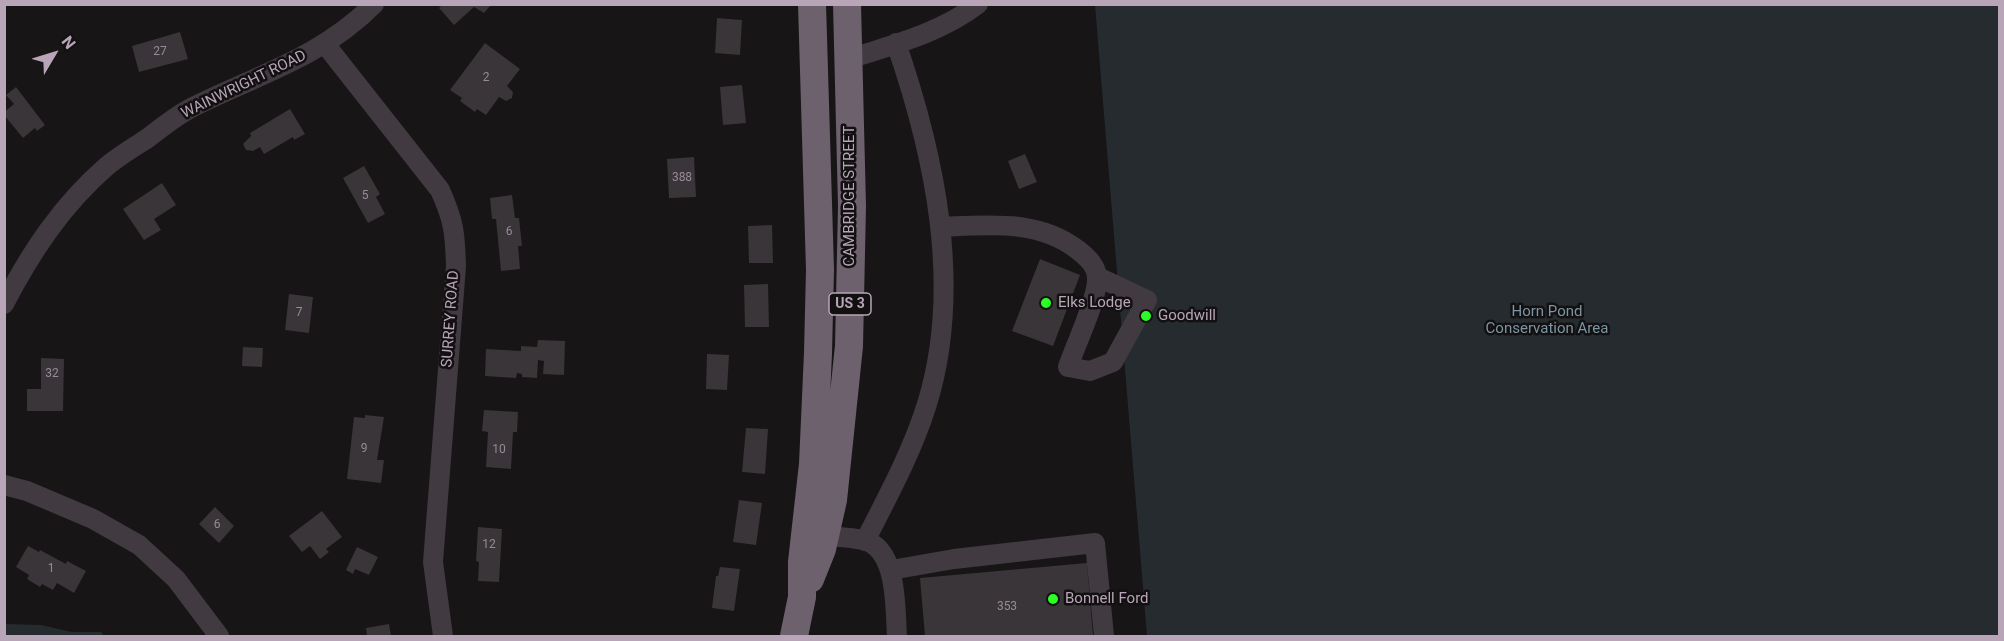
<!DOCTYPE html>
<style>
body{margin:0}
#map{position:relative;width:2004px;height:641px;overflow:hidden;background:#171516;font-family:Roboto,sans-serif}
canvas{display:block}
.frame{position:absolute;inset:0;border:6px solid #b8a6b8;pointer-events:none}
.north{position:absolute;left:24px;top:24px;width:60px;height:60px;-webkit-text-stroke:4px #121011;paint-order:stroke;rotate:52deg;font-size:16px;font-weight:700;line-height:24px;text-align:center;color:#b8a6b8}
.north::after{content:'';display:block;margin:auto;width:21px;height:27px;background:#b8a6b8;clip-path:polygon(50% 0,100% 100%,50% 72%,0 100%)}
</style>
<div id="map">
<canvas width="2004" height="641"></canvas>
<div class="frame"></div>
<div class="north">N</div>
</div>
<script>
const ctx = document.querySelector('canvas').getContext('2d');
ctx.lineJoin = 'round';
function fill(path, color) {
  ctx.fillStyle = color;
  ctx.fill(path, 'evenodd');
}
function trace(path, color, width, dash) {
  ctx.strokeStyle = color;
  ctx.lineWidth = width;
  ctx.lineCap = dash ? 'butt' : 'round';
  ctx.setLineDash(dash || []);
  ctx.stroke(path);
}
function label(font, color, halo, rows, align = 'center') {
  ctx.font = font + ' Roboto,sans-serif';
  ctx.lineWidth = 5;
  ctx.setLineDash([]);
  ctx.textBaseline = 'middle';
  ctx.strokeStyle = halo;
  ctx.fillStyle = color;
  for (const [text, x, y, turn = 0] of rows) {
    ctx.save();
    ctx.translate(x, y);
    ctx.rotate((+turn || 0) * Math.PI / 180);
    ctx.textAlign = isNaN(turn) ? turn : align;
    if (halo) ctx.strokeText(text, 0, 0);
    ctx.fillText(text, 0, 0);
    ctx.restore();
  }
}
fill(new Path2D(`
 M 1095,5 L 1999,5 L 1999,636 L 1147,636 Z
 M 6,624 L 41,625 L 72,632 L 101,632 L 104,636 L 5,636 L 5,626 Z`), '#252b2f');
fill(new Path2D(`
 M 443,4 L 492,4 L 484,13 L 474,7 L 454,25 L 439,8 Z
 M 717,18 L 742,20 L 740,55 L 715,53 Z
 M 180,32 L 188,59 L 139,72 L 132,46 Z
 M 485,43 L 520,69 L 507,86 L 513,92 L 512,98 L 506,101 L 499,97 L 486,115 L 477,109 L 475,112 L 460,101 L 462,98 L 450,90 Z
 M 742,85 L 746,123 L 723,125 L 720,87 Z
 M 16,87 L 45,125 L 37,131 L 35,128 L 23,138 L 4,115 L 4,112 L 14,104 L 6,95 Z
 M 290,109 L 305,134 L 294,140 L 293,137 L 264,154 L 260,147 L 253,151 L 246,150 L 243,144 L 251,136 L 250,133 Z
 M 1025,154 L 1037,182 L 1019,189 L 1008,161 Z
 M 694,157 L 696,197 L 669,198 L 667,159 Z
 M 364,166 L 380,194 L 376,197 L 385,214 L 368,223 L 343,178 Z
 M 162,183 L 176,205 L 154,219 L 161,230 L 144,240 L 123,209 Z
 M 512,195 L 515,218 L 519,218 L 522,246 L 518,246 L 520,269 L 501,271 L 496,219 L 492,219 L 490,198 Z
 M 772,225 L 773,263 L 749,263 L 748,226 Z
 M 1040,259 L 1080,275 L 1053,346 L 1012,331 Z
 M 768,284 L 769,327 L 745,327 L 744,285 Z
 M 289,294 L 313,297 L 309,333 L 285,330 Z
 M 538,340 L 565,341 L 564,375 L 543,374 L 544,361 L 538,360 L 537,378 L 522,377 L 522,374 L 517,373 L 516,378 L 485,376 L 486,349 L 521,351 L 521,346 L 537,347 Z
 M 243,347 L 263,348 L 262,367 L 242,366 Z
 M 707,354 L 729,355 L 727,390 L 706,389 Z
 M 41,358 L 64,359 L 63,411 L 27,411 L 27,389 L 41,389 Z
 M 484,410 L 518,412 L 517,432 L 513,432 L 511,469 L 486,467 L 488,432 L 482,431 Z
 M 365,415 L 384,417 L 377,460 L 384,460 L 381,483 L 347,479 L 354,417 L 365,418 Z
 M 746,428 L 768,429 L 765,474 L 742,472 Z
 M 739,500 L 762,503 L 756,545 L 733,542 Z
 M 215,507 L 234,526 L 219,543 L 199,524 Z
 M 322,511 L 342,537 L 326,549 L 329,552 L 320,559 L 310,546 L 302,552 L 289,536 Z
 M 478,527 L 502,529 L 499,582 L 478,581 L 479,562 L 476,561 Z
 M 28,546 L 39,552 L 40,550 L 66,564 L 67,561 L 86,571 L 74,593 L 57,583 L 53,590 L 42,584 L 40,587 L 27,579 L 29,575 L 16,567 Z
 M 357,547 L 378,557 L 369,575 L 355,569 L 353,574 L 346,570 Z
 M 1087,563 L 1093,636 L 925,636 L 920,578 Z
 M 720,567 L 740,569 L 734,611 L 712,608 L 716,576 L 718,576 Z
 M 389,624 L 391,636 L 367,636 L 366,628 Z`), '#393538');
trace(new Path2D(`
 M 325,44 L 440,190 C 454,221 455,233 456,266 L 433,562 L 443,636
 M 849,59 C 892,45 941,33 978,4
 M 941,227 C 988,225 1038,219 1078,250 C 1088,258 1098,267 1097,280 C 1097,300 1075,346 1068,367 L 1090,371 L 1113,362 L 1147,300 L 1098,277
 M 4,304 C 31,252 62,205 107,166 C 119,156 134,147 148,138 C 162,127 177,115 193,107 C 257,75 322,57 374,4
 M 4,485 L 27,491 L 93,519 L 139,545 L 176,579 L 219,636
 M 825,536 C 837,537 851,537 863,540 C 898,548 895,608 897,636
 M 865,541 C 888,496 912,452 927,404 C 963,287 935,156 896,43
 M 891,570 L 954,559 L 1095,543 L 1104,636`), '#413a40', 20);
trace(new Path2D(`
 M 810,579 L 822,549 L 833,500 L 849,346 L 852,206 L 847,4
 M 794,636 L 802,597 L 802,562 L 813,464 L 818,353 L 820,270 L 812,4`), '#6d616d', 28);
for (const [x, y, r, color] of [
 [1046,303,6,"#2bfe26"],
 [1146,316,6,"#2bfe26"],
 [1053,599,6,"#2bfe26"]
]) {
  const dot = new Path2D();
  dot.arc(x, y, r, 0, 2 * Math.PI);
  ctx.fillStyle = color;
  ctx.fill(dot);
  trace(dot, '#121011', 2);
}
label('12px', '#988a98', null, [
 ["27",160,52],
 ["2",486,78],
 ["388",682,178],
 ["5",365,196],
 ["6",509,232],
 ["7",299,313],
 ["32",52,374],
 ["9",364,449],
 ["10",499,450],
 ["6",217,525],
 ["12",489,545],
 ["1",51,569],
 ["353",1007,607]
]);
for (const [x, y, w] of [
 [850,304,42]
]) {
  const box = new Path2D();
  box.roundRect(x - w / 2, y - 11, w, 22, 4.5);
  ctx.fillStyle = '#121011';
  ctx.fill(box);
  trace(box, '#b8a6b8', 1.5);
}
label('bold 14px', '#b8a6b8', null, [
 ["US 3",850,304]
]);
label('15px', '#b8a6b8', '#121011', [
 ["WAINWRIGHT ROAD",244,85,-26],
 ["CAMBRIDGE STREET",850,196,-90],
 ["SURREY ROAD",451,319,-86]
]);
label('15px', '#b8a6b8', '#121011', [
 ["Elks Lodge",1058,303],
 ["Goodwill",1158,316],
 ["Bonnell Ford",1065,599]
], 'left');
label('15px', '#7b95a4', '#121011', [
 ["Horn Pond",1547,312],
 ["Conservation Area",1547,329]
]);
</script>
